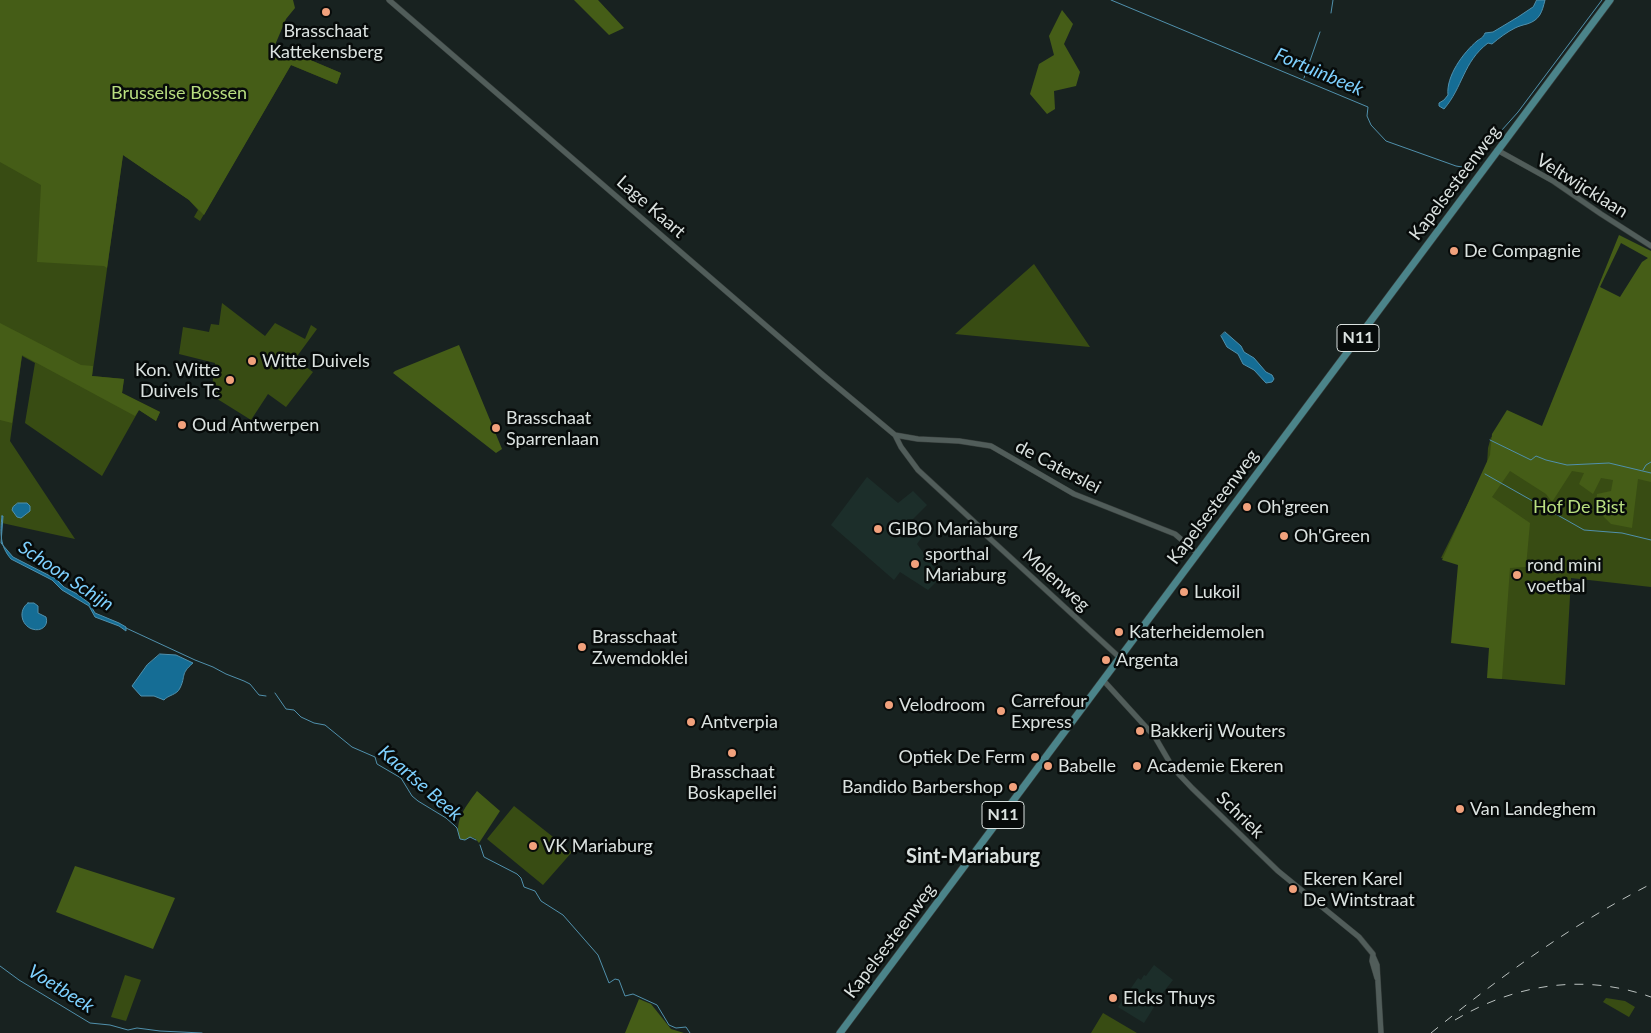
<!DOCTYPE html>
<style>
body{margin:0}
canvas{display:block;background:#182220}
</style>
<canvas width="1651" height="1033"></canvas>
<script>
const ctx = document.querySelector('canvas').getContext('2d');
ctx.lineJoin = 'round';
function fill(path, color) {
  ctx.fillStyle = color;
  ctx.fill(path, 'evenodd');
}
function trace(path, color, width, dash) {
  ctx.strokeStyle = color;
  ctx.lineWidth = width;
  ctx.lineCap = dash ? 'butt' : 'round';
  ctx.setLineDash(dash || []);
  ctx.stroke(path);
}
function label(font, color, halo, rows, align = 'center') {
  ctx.font = font + ' Lato,sans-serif';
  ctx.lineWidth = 5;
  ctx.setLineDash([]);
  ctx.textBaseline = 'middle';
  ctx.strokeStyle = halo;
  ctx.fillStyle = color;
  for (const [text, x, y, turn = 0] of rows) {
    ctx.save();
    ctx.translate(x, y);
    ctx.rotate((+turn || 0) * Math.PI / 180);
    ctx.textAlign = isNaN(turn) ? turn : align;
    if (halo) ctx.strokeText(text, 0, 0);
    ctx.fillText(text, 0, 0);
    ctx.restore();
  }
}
fill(new Path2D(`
 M 867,477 L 898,503 L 913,491 L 927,505 L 912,520 L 924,534 L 917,544 L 941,577 L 928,590 L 900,572 L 894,580 L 831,525 Z
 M 1154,965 L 1173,980 L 1153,1005 L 1154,1007 L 1144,1023 L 1118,1007 L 1138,978 L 1141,980 L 1144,975 L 1146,976 Z`), '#1c2e2a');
fill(new Path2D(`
 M 0,0 L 275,45 L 341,73 L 337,84 L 291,65 L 200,221 L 194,217 L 198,210 L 189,200 L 123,155 L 92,376 L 124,379 L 122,393 L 160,412 L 156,421 L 139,410 L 102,476 L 25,423 L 35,363 L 22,356 L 10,441 L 75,539 L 2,523 L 3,516 L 2,516 L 0,528 Z
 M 1034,264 L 1090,347 L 955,334 Z
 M 1651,264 L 1651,587 L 1571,578 L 1565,685 L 1492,678 L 1505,568 L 1441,558 L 1487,465 L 1488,448 L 1491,437 L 1532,455 L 1619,312 Z
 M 222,303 L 265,336 L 275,323 L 305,339 L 311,325 L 317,329 L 295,359 L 313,372 L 286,407 L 268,394 L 251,420 L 211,395 L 215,363 L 179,354 L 183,327 L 209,332 L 211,324 L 219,325 Z
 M 514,806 L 572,852 L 543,885 L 487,839 Z
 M 125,975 L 141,980 L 126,1021 L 111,1017 Z
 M 1606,998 L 1625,1001 L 1635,1007 L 1629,1017 L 1603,1002 Z
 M 1103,1013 L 1137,1033 L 1141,1033 L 1091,1033 Z`), '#384c13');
fill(new Path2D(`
 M 0,0 L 293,0 L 295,8 L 286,19 L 275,45 L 341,73 L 337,84 L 291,65 L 204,215 L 189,200 L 123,155 L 107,268 L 104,266 L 37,262 L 41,185 L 0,162 Z
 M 574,0 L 598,0 L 624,28 L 609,35 Z
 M 1062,10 L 1073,24 L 1064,44 L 1080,72 L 1076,86 L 1054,91 L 1055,109 L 1047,114 L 1030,94 L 1039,64 L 1054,55 L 1049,36 Z
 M 1619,235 L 1651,251 L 1651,482 L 1638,479 L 1632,528 L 1611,524 L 1595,508 L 1597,494 L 1611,491 L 1613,480 L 1601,478 L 1593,494 L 1579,484 L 1584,473 L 1572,471 L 1552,502 L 1546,494 L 1510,471 L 1492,497 L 1530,523 L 1526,567 L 1510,568 L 1502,679 L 1487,678 L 1489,648 L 1451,643 L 1458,565 L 1442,560 L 1490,455 L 1492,434 L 1507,410 L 1542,426 ZM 1621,243 L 1648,258 L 1642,262 L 1620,297 L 1600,287 Z
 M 0,323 L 81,365 L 93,366 L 92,376 L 124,379 L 122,393 L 160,412 L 156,421 L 139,410 L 135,416 L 22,355 L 12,423 L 0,420 Z
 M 459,345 L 502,449 L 496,453 L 393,373 L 395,371 Z
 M 477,791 L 500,811 L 479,843 C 474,837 472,836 465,840 L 460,839 C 453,821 467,805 477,791 Z
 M 75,866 L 175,898 L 153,949 L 56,912 Z
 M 639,999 L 651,1004 L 671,1029 L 684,1033 L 625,1033 Z`), '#455d17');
const water = new Path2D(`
 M 1537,0 L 1545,0 C 1542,12 1540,20 1527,24 C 1523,25 1519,26 1515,28 C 1507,32 1499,38 1492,44 L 1488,43 C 1463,62 1463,87 1444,109 L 1439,106 L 1439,103 L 1444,100 L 1448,95 C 1446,76 1463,53 1477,41 C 1481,38 1483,38 1485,33 L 1493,32 L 1518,17 L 1533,7 Z
 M 1225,332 L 1241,346 L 1244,352 L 1254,358 L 1266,372 L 1272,375 L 1274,379 L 1272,382 L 1266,383 L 1254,370 L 1243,364 L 1238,354 L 1227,347 L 1221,336 Z
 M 18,503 L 27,503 L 30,506 L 30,511 L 21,518 L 17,517 L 12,510 L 13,507 Z
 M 2,516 L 3,516 L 1,543 L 13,557 L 56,579 L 64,587 L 77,594 L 89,603 L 95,613 L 119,623 L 126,627 L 126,631 L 119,626 L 95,617 L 89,606 L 62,590 L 52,580 L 11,559 C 0,546 0,534 2,516 Z
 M 28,603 L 34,603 L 38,606 L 38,613 L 46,617 C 49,626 41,632 32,629 C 21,625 18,610 28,603 Z
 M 160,654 L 176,655 L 193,663 C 180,674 186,676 180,688 C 177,695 168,695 164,700 L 154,696 L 141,696 L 132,686 L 147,665 Z`);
fill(water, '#156d95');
trace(water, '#5090ac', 1);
trace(new Path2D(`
 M 1111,0 L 1368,107 L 1367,116 L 1371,125 L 1386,141 L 1456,166 L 1468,168 L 1518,112 L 1602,0
 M 1331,13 L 1333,0
 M 1304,78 L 1320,32
 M 1490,440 L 1531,460 L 1536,456 L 1546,460 L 1567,465 L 1609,463 L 1651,473
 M 1643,470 L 1646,465 L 1651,462
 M 1485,474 L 1584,530 L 1622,533 L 1651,540
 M 126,628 L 195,660 L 213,667 L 226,674 L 244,681 L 250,684 L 259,695 L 266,696
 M 275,693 L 286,709 L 294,710 L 301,717 L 314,723 L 325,725 L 352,747 L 375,757 L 377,764 L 401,778 L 412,796 L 418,801 L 446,818 L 454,825 L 457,828 L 460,839 L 465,840 L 470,837 L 476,840
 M 480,845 L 484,857 L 517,874 L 521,878 L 524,887 L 535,891 L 541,901 L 563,915 L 598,955 L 609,983 L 615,979 L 619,980 L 625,996 L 633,994 L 657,1005 L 669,1025 L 676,1028 L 686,1027 L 690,1033
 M 0,966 L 19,980 L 90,1023 L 110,1025 L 128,1030 L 137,1028 L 160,1031 L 202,1033`), '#5090ac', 1);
const minor = new Path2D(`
 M 389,0 L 823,375 L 895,435 L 901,447 L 918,470 L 983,530 L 987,536 L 1119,657
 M 1497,150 L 1553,181 L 1601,214 L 1651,246
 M 895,435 L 918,439 L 959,441 L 991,446 L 1074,494 L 1175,534 L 1197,553
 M 1103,680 L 1155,737 L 1173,768 L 1192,788 L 1278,871 L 1359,937 L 1373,954 L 1372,961 L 1377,978
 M 1373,956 L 1377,965 L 1381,1033`);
const major = new Path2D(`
 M 840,1033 L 1610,0`);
trace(minor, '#383f3d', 6);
trace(major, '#383f3d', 8);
trace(minor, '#515d5a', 5);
trace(major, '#4b848a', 7);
trace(new Path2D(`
 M 1455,1020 C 1515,984 1584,973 1651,997
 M 1431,1033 C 1500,977 1571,925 1651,884`), '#bac1bf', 1, [9, 9]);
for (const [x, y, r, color] of [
 [326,12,5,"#f1a17c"],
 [1454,251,5,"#f1a17c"],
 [252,361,5,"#f1a17c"],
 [230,380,5,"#f1a17c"],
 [182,425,5,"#f1a17c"],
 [496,428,5,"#f1a17c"],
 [1247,507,5,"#f1a17c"],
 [878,529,5,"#f1a17c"],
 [1284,536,5,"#f1a17c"],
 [915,564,5,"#f1a17c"],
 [1517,575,5,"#f1a17c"],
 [1184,592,5,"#f1a17c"],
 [1119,632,5,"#f1a17c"],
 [582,647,5,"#f1a17c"],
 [1106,660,5,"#f1a17c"],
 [889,705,5,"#f1a17c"],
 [1001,711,5,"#f1a17c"],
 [691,722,5,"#f1a17c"],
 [1140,731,5,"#f1a17c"],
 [732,753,5,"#f1a17c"],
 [1035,757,5,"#f1a17c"],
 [1048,766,5,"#f1a17c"],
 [1137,766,5,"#f1a17c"],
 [1013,787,5,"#f1a17c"],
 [1460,809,5,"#f1a17c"],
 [533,846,5,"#f1a17c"],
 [1293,889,5,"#f1a17c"],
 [1113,998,5,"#f1a17c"]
]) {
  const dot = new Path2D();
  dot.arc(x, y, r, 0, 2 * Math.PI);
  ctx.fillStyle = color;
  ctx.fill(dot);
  trace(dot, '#070b0a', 2);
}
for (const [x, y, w] of [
 [1358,338,42],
 [1003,815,42]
]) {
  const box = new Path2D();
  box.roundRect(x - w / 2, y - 13.5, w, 27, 4);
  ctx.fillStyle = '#070b0a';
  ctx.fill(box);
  trace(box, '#dbe2e0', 1);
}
label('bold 16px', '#dbe2e0', null, [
 ["N11",1358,338],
 ["N11",1003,815]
]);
label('18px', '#dbe2e0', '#070b0a', [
 ["Brasschaat",326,31,"center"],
 ["Kattekensberg",326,52,"center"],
 ["De Compagnie",1464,251],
 ["Witte Duivels",262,361],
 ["Kon. Witte",220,370,"right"],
 ["Duivels Tc",220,391,"right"],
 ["Brasschaat",506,418],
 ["Sparrenlaan",506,439],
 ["Oud Antwerpen",192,425],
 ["Oh'green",1257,507],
 ["GIBO Mariaburg",888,529],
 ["Oh'Green",1294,536],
 ["sporthal",925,554],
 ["Mariaburg",925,575],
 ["rond mini",1527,565],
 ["voetbal",1527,586],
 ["Lukoil",1194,592],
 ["Katerheidemolen",1129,632],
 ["Brasschaat",592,637],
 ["Zwemdoklei",592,658],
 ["Argenta",1116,660],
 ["Carrefour",1011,701],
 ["Express",1011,722],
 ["Velodroom",899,705],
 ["Antverpia",701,722],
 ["Bakkerij Wouters",1150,731],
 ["Optiek De Ferm",1025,757,"right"],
 ["Babelle",1058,766],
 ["Academie Ekeren",1147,766],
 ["Brasschaat",732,772,"center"],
 ["Boskapellei",732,793,"center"],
 ["Bandido Barbershop",1003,787,"right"],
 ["Van Landeghem",1470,809],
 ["VK Mariaburg",543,846],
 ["Ekeren Karel",1303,879],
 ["De Wintstraat",1303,900],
 ["Elcks Thuys",1123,998]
], 'left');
label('18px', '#b9df80', '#070b0a', [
 ["Brusselse Bossen",179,93],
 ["Hof De Bist",1579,507]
]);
label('18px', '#dbe2e0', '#070b0a', [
 ["Kapelsesteenweg",1455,183,-53],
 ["Veltwijcklaan",1582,186,32],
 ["Lage Kaart",651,207,41],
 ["de Caterslei",1058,467,28],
 ["Kapelsesteenweg",1213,507,-53],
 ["Molenweg",1056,580,42],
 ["Schriek",1240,815,44],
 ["Kapelsesteenweg",890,941,-53]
]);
label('italic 19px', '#7ed0fe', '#070b0a', [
 ["Fortuinbeek",1319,72,23],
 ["Schoon Schijn",66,576,34],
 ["Kaartse Beek",420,783,41],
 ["Voetbeek",61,989,32]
]);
label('bold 20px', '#dbe2e0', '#070b0a', [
 ["Sint-Mariaburg",973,857]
]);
</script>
